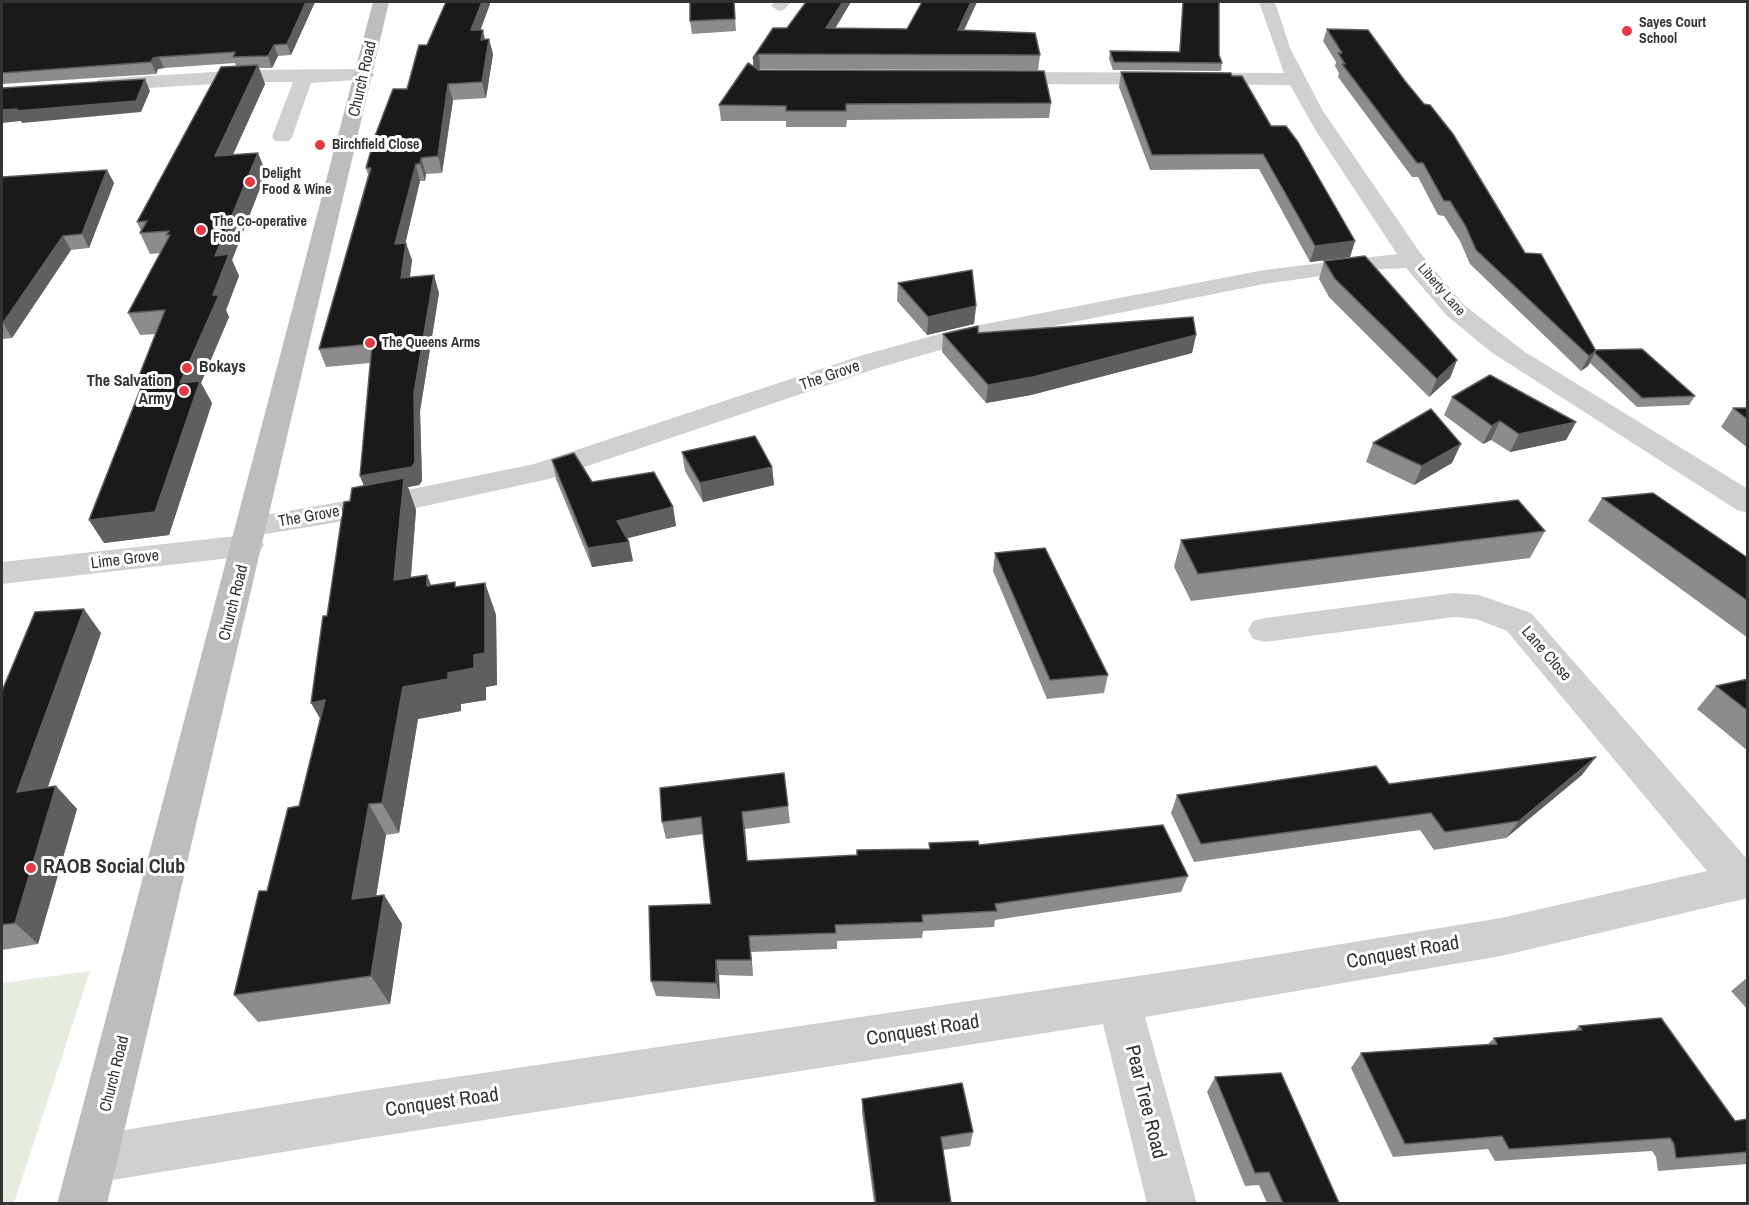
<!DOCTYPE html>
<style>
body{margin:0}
#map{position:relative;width:1749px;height:1205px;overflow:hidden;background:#fff;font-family:"Archivo Narrow",sans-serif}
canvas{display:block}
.frame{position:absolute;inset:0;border:3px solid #333;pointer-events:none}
</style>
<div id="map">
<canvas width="1749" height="1205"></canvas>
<div class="frame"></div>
</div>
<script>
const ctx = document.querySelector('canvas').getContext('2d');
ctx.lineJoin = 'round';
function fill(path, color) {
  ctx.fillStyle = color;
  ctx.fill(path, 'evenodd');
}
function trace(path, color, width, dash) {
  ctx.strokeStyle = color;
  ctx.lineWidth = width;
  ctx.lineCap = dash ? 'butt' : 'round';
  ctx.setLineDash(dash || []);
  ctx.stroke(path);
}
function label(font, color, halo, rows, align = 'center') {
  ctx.font = font + ' "Archivo Narrow",sans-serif';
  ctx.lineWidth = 6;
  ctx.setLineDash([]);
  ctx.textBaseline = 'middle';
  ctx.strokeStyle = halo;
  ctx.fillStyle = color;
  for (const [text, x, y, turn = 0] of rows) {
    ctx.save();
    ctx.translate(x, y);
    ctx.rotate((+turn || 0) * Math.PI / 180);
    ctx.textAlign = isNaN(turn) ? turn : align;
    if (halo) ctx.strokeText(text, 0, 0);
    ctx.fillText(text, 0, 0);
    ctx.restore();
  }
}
fill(new Path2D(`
 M 90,971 L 14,1203 L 2,1203 L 2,983 Z`), '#e6ecdf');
fill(new Path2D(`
 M 774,2 L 791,2 L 785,9 L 779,11 L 771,6 Z
 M 1259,2 L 1275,2 L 1290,48 L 1323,111 L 1421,254 L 1464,305 L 1525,352 L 1748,489 L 1748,513 L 1737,510 L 1491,352 L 1446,315 L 1406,268 L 1364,270 L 1264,284 L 958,345 L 881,367 L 549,479 L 393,513 L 254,536 L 259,537 L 264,545 L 259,553 L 248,556 L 2,584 L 2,562 L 245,535 L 241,533 L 237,526 L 241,519 L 393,493 L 534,464 L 863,355 L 954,330 L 1264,270 L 1397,254 L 1316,131 L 1290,85 L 1001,84 L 992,78 L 1001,72 L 1284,73 Z
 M 365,69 L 371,71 L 374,75 L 371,79 L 311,83 L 292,137 L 289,141 L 275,141 L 272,137 L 293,82 L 246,82 L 100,91 L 91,85 L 100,79 L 246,70 Z
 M 1454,593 L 1479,595 L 1531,613 L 1748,860 L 1748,898 L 1501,956 L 1145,1017 L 1197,1204 L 1147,1204 L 1103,1024 L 375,1137 L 94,1183 L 77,1176 L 70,1159 L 77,1142 L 94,1135 L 375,1089 L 1225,963 L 1501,918 L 1707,871 L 1507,631 L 1476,619 L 1454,617 L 1265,642 L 1253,639 L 1248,630 L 1253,621 L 1265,618 Z`), '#d0d0d0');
fill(new Path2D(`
 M 373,2 L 389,2 L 107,1204 L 57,1204 Z`), '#bdbdbd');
fill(new Path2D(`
 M 2,2 L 315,2 L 291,55 L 278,56 L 272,68 L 259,68 L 265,84 L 233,155 L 258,153 L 266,173 L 232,260 L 239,276 L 226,310 L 229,317 L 201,383 L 212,403 L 169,535 L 104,543 L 89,520 L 141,388 L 137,381 L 156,334 L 140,335 L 128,313 L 160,253 L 150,254 L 140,233 L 141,231 L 137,222 L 236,66 L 235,63 L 164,68 L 158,69 L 156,74 L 2,84 Z
 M 446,2 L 489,2 L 490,4 L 480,30 L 485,39 L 489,39 L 493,54 L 486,98 L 453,100 L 442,173 L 426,174 L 425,181 L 420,181 L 405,243 L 412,260 L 410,277 L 439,293 L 420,411 L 422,481 L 419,485 L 408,487 L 416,510 L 411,577 L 431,585 L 457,587 L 485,583 L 496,615 L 497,685 L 486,687 L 486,700 L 461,704 L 461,711 L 418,719 L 399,833 L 386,835 L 376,896 L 384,895 L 402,924 L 390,1004 L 258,1022 L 234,995 L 267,891 L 299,806 L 320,719 L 327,616 L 350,501 L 364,486 L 360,476 L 370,363 L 326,367 L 319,349 L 368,175 L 366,168 L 407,89 Z
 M 734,2 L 736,31 L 692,34 L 690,21 Z
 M 806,2 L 851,2 L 835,28 L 907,29 L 922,2 L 977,2 L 964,31 L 1040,55 L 1038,70 L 760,69 L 758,70 L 1051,103 L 1049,118 L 847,120 L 846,127 L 786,127 L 786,121 L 721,121 L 719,105 L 753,66 L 753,58 L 787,28 Z
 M 1183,2 L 1219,2 L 1219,55 L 1222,63 L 1221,71 L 1113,70 L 1109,59 L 1110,51 L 1179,52 Z
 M 1327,29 L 1525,253 L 1595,350 L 1695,396 L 1689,405 L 1637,407 L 1590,363 L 1588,366 L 1581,371 L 1470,264 L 1460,241 L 1444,216 L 1438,215 L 1418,177 L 1412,177 L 1338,77 L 1339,73 L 1335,66 L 1336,62 L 1323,41 Z
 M 1121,72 L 1271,126 L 1355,241 L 1350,257 L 1310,262 L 1259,169 L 1150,170 L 1119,87 Z
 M 107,170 L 114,183 L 89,248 L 71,250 L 12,338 L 2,339 L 2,177 Z
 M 1324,261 L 1457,360 L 1450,378 L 1429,397 L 1329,297 L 1319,279 Z
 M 898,283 L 976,306 L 974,324 L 927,335 L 897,301 Z
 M 978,333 L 1196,335 L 1192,353 L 1031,395 L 986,403 L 942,352 L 943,334 Z
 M 1452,397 L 1576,422 L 1566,440 L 1510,452 L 1491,440 L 1483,444 L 1444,415 Z
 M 1733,408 L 1748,408 L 1748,448 L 1721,427 Z
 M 1373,443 L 1452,463 L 1414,485 L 1366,462 Z
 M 682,452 L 772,467 L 774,485 L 703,502 L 685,471 Z
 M 552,460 L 592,482 L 673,507 L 676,526 L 627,538 L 629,542 L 633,561 L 592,567 L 556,479 Z
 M 1602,498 L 1748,558 L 1748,638 L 1588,521 Z
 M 1545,531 L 1530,558 L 1191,601 L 1174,567 L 1181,540 Z
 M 995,553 L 1108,675 L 1104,693 L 1047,699 L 993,571 Z
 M 101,633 L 48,787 L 56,786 L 77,809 L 38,944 L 2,950 L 2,691 Z
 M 1748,679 L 1748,751 L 1697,709 L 1716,686 Z
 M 1582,775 L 1506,838 L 1434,850 L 1420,830 L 1194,862 L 1171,813 L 1177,795 Z
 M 788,806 L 790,823 L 745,829 L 747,861 L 857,855 L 857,850 L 929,849 L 929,843 L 979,845 L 1188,876 L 1181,892 L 995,920 L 994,927 L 923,931 L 922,938 L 837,941 L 837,949 L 751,952 L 753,976 L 719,975 L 720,999 L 656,996 L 651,981 L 711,904 L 703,834 L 666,839 L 662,822 Z
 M 1748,977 L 1748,1010 L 1731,991 Z
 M 1579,1026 L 1735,1121 L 1748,1119 L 1748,1164 L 1658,1171 L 1656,1157 L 1652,1151 L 1495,1161 L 1488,1149 L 1393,1157 L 1351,1068 L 1361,1053 L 1488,1044 L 1494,1038 L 1574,1031 Z
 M 1215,1077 L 1339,1203 L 1267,1203 L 1259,1185 L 1245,1186 L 1207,1092 Z
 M 862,1099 L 973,1132 L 970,1146 L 943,1150 L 951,1203 L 874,1203 L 862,1113 Z`), '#8c8c8c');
fill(new Path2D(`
 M 306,2 L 315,2 L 291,55 L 287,44 Z
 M 482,2 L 489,2 L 490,4 L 475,45 L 471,30 Z
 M 843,2 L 851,2 L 827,42 L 826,28 Z
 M 971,2 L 977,2 L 957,44 L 958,30 Z
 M 483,30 L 486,45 L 481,40 Z
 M 489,39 L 493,54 L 486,98 L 482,82 Z
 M 274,45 L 278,56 L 272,68 L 268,56 Z
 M 759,54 L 760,69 L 754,73 L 753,58 Z
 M 159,57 L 164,68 L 158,69 L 156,74 L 151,62 L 153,58 Z
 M 258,65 L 265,84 L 223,176 L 215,156 Z
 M 145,79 L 150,91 L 141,112 L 22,123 L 21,121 L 2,123 L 2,110 Z
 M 448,84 L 453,100 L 442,173 L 438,156 Z
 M 258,153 L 266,173 L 232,260 L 239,276 L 226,310 L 229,317 L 201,383 L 212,403 L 169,535 L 104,543 L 89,520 L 180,383 L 213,295 L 215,256 Z
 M 421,158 L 426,174 L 425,181 L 420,164 Z
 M 416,164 L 420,181 L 401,262 L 395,244 Z
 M 107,170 L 114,183 L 89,248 L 82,234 Z
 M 63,236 L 71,250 L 12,338 L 3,323 Z
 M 1355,241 L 1350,257 L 1310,262 L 1315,246 Z
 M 406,243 L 412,260 L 407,296 L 401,278 Z
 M 434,275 L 439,293 L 420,411 L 422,481 L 419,485 L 408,487 L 416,510 L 408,612 L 394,580 L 368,495 L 360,476 L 414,393 Z
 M 976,306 L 974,324 L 927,335 L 928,317 Z
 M 1196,335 L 1192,353 L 1031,395 L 986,403 L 988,385 Z
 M 1596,351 L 1588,366 L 1581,371 L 1589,356 Z
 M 1457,360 L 1450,378 L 1429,397 L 1437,379 Z
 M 1500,421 L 1491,440 L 1483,444 L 1492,426 Z
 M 1576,422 L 1566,440 L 1510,452 L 1519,434 Z
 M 1461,444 L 1452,463 L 1414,485 L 1422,466 Z
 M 772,467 L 774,485 L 703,502 L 700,483 Z
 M 673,507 L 676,526 L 621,540 L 617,521 Z
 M 629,542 L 633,561 L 592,567 L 588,548 Z
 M 427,575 L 440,607 L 427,586 Z
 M 485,583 L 496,615 L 497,685 L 486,687 L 486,700 L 461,704 L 461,711 L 418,719 L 399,833 L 382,803 L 403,687 L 448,673 L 474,655 Z
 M 84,609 L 101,633 L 38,815 L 17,792 Z
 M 325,700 L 329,734 L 311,703 Z
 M 1596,757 L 1582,775 L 1506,838 L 1519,821 Z
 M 56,786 L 77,809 L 38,944 L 15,923 Z
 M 369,804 L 386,835 L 371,928 L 352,899 Z
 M 742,812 L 745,829 L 749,877 L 747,861 Z
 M 384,895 L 402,924 L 390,1004 L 371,976 Z
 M 749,936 L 751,952 L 753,976 L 751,960 Z
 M 716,960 L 719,975 L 720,999 L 716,983 Z`), '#5f5f5f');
const building = new Path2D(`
 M 2,2 L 306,2 L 287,44 L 274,45 L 268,56 L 233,57 L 235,52 L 159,57 L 153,58 L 151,62 L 2,73 Z
 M 446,2 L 482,2 L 471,30 L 483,30 L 481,40 L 489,39 L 482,82 L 448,84 L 438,156 L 421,158 L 420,164 L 416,164 L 395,244 L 406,243 L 401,278 L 434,275 L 414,393 L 415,462 L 412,467 L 360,476 L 372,344 L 319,349 L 371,168 L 366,168 L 375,136 L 393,89 L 407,89 L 419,45 L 427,45 Z
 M 690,2 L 734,2 L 735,19 L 690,21 Z
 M 806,2 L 843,2 L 826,28 L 907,29 L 922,2 L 971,2 L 958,30 L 1035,33 L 1040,55 L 759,54 L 753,58 L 773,28 L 787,28 Z
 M 1183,2 L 1219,2 L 1219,55 L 1222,63 L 1114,62 L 1110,51 L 1180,52 Z
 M 1327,29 L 1368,30 L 1405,81 L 1424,104 L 1430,105 L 1453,134 L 1525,253 L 1541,254 L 1596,351 L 1589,356 L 1476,250 L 1466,227 L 1450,201 L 1444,201 L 1423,163 L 1417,163 L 1342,64 L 1345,64 L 1338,53 L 1342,53 Z
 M 748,63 L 759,70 L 1044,71 L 1051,103 L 846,104 L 846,111 L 786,111 L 786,106 L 719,105 Z
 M 258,65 L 215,156 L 258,153 L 215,256 L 229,254 L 213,295 L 219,295 L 180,383 L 200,381 L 155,512 L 89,520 L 144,380 L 137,381 L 165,310 L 128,313 L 170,235 L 166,235 L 169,231 L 140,233 L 147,221 L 137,222 L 221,67 Z
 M 1121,72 L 1231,73 L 1232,76 L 1242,76 L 1271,126 L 1286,126 L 1298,142 L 1355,241 L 1315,246 L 1263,154 L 1152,155 Z
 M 145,79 L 136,101 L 16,111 L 17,109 L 2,110 L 2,88 Z
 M 107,170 L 82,234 L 63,236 L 3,323 L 2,323 L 2,177 Z
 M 1365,256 L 1457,360 L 1437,379 L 1335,279 L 1324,261 Z
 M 972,270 L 976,306 L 928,317 L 898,283 Z
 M 1193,317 L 1196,335 L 1033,377 L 988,385 L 943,334 L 978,326 L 978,333 Z
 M 1642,349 L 1695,396 L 1642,398 L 1595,353 L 1595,350 Z
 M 1490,375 L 1576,422 L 1519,434 L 1500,421 L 1492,426 L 1452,397 Z
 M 1733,408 L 1748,408 L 1748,420 Z
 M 1431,409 L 1461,444 L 1422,466 L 1373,443 Z
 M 755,436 L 772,467 L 700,483 L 682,452 Z
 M 574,453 L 592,482 L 654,472 L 673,507 L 617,521 L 629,542 L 588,548 L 552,460 Z
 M 404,478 L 394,580 L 427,575 L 427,586 L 455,582 L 455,587 L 485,583 L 485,653 L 474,655 L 474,668 L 448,673 L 448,679 L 403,687 L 382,803 L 369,804 L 352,899 L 384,895 L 371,976 L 234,995 L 259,891 L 267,891 L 288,808 L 299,806 L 325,700 L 311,703 L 323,616 L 327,616 L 344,502 L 350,501 L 352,488 Z
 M 1653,493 L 1748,558 L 1748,601 L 1602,498 Z
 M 1518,500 L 1545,531 L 1198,574 L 1181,540 Z
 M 1045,548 L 1108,675 L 1050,680 L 995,553 Z
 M 84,609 L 17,792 L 56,786 L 15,923 L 2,925 L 2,691 L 35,612 Z
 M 1748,679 L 1748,711 L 1716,686 Z
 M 1596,757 L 1519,821 L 1445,832 L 1431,813 L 1201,844 L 1177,795 L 1376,766 L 1389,784 Z
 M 784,773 L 788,806 L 742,812 L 747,861 L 857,855 L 857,850 L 930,849 L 929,843 L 978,841 L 979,845 L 1163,825 L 1188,876 L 995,904 L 997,911 L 922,915 L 923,922 L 835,925 L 836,933 L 749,936 L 751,960 L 716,960 L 716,983 L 651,981 L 649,906 L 711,904 L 701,817 L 662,822 L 660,788 Z
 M 1661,1018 L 1735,1121 L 1748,1119 L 1748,1152 L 1676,1158 L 1674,1144 L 1670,1138 L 1509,1149 L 1502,1136 L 1405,1144 L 1361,1053 L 1497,1044 L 1494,1038 L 1582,1030 L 1579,1026 Z
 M 1281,1073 L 1339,1203 L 1283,1203 L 1269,1172 L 1255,1173 L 1215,1077 Z
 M 962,1083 L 973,1132 L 941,1137 L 951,1203 L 876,1203 L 862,1099 Z`);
fill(building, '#1a1a1a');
trace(building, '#5f5f5f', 1.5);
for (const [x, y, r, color] of [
 [1627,31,6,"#e63946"],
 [320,145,6,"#e63946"],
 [250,182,6,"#e63946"],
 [201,230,6,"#e63946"],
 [370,343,6,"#e63946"],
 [187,368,6,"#e63946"],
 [184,391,6,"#e63946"],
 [31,868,6,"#e63946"]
]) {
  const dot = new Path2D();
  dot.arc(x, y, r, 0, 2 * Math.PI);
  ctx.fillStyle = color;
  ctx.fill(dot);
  trace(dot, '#fff', 2);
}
label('bold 14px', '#333', '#fff', [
 ["Sayes Court",1639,23],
 ["School",1639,39],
 ["Birchfield Close",332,145],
 ["Delight",262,174],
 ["Food & Wine",262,190],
 ["The Co-operative",213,222],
 ["Food",213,238],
 ["The Queens Arms",382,343]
], 'left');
label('14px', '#333', '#fff', [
 ["Liberty Lane",1441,290,49]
]);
label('16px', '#333', '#fff', [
 ["Church Road",363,79,-77],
 ["The Grove",830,376,-19],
 ["The Grove",309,517,-10],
 ["Lime Grove",125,560,-7],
 ["Church Road",234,603,-76],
 ["Lane Close",1546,654,49],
 ["Church Road",115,1074,-76]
]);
label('bold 16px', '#333', '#fff', [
 ["Bokays",199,368],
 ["The Salvation",172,382,"right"],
 ["Army",172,400,"right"]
], 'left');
label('bold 20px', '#333', '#fff', [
 ["RAOB Social Club",43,868]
], 'left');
label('20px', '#333', '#fff', [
 ["Conquest Road",1403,953,-10],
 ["Conquest Road",923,1031,-9],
 ["Pear Tree Road",1145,1102,76],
 ["Conquest Road",442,1103,-8]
]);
</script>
